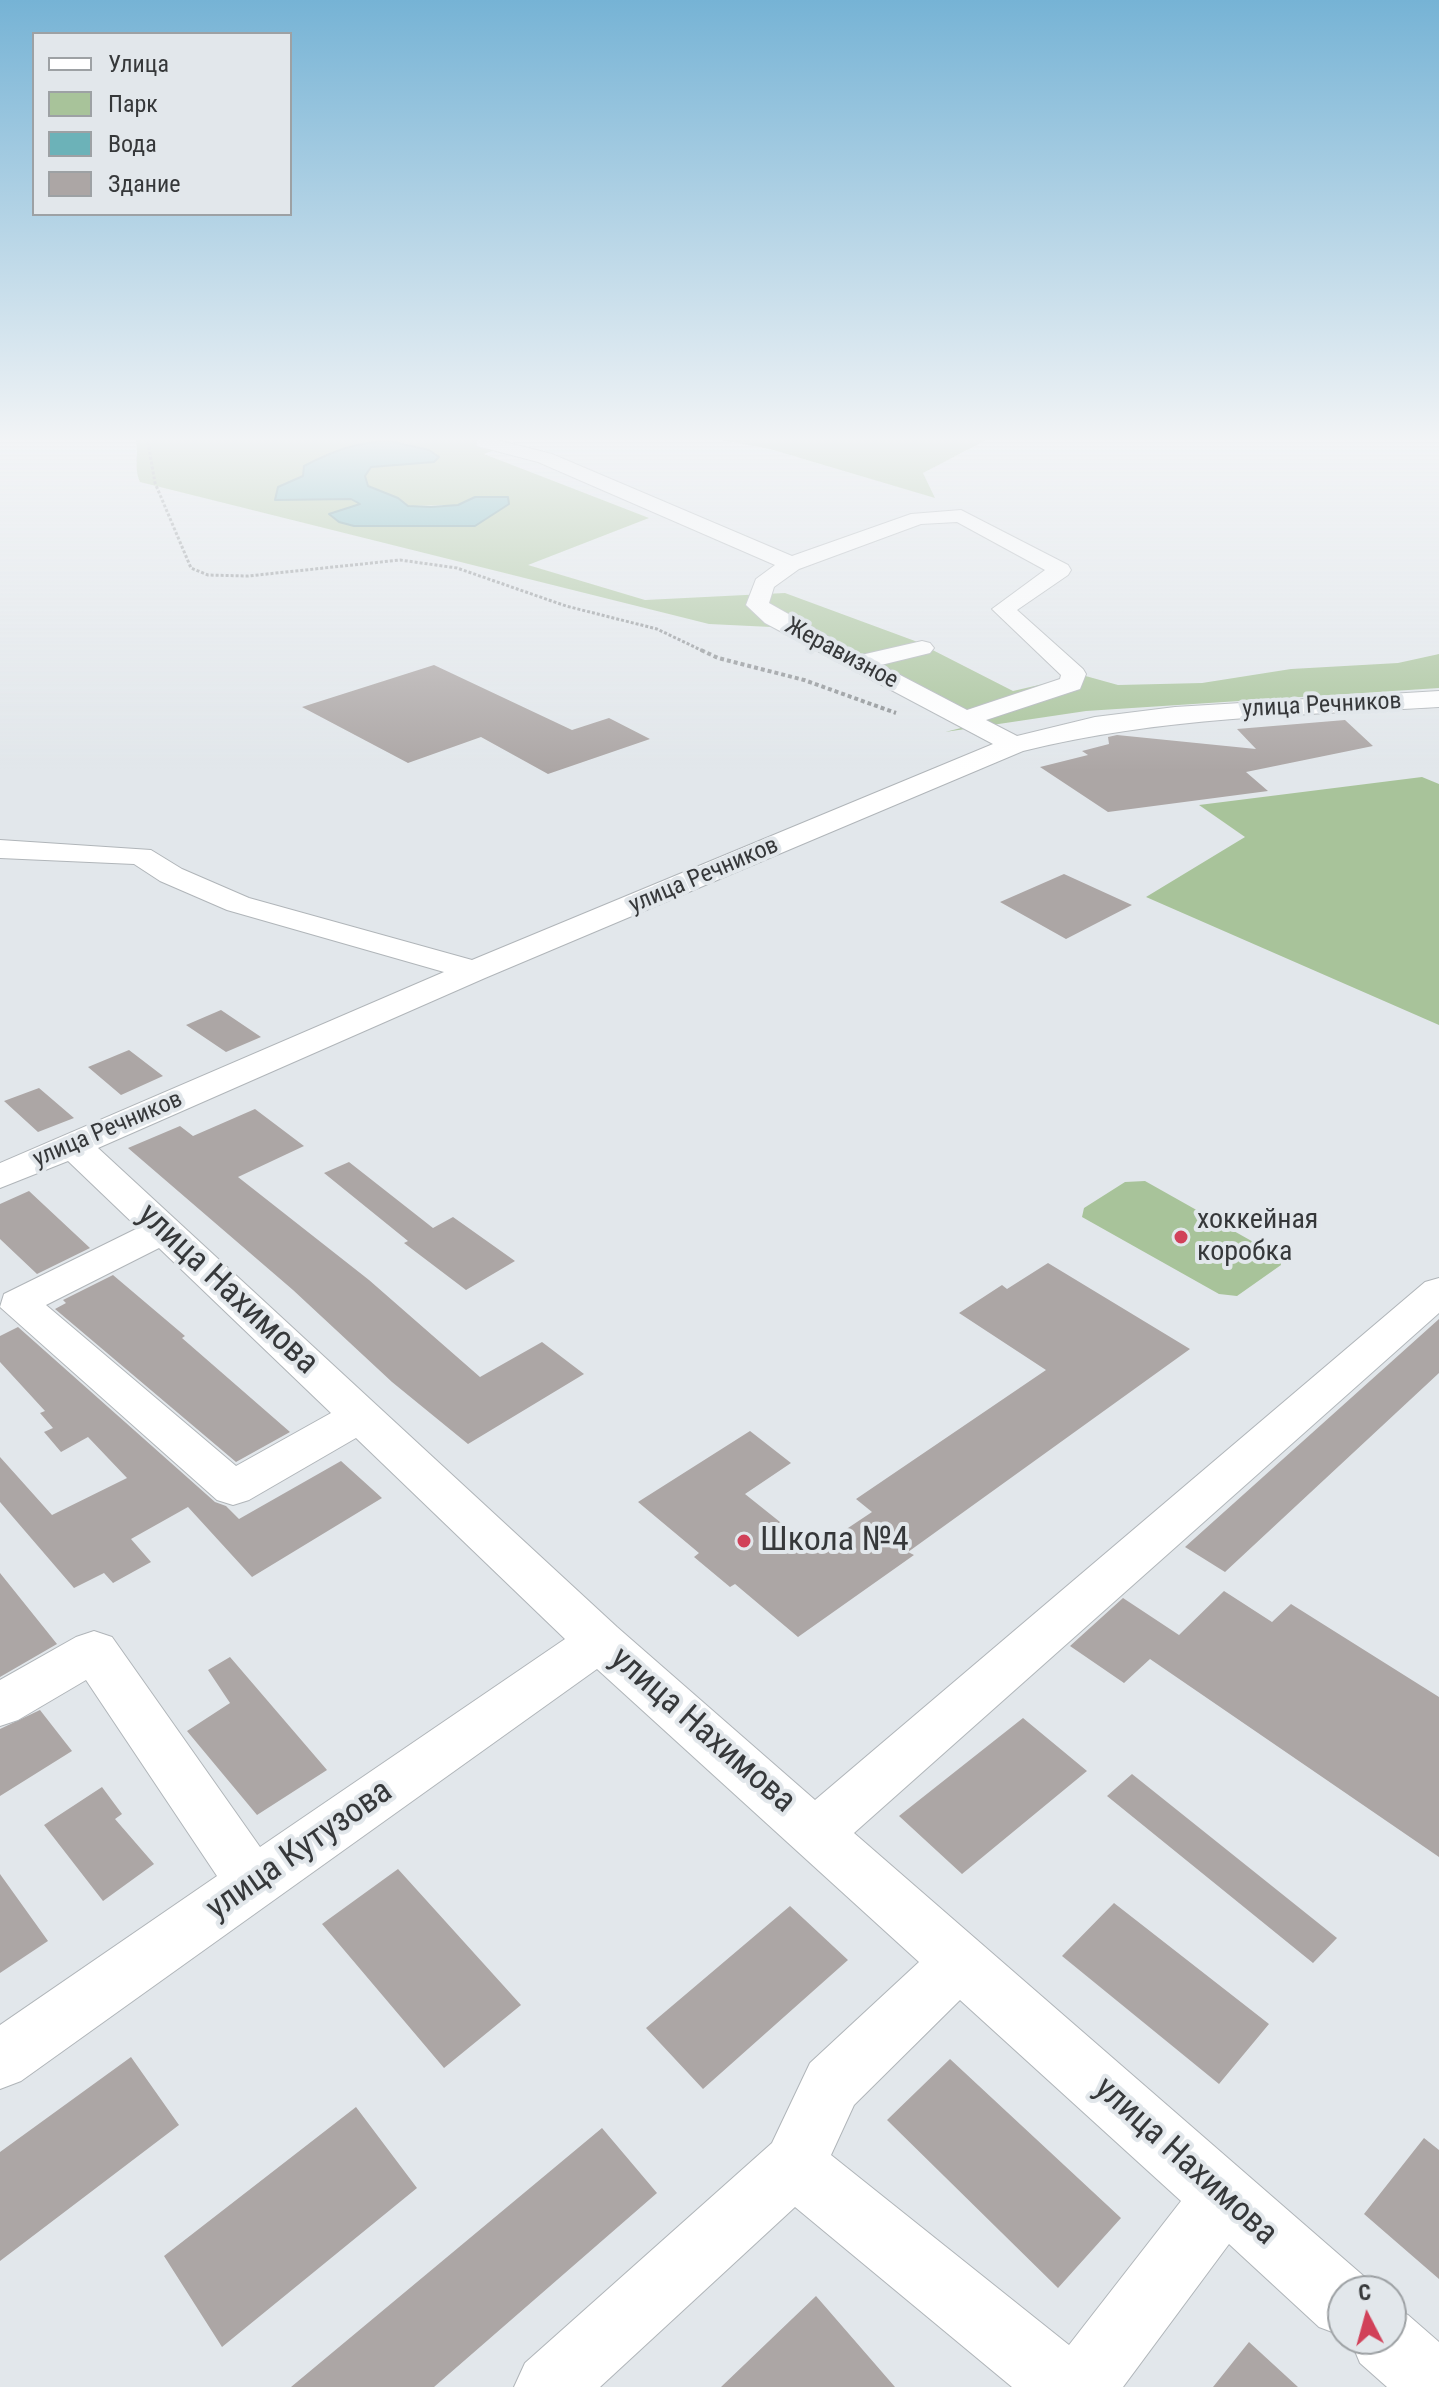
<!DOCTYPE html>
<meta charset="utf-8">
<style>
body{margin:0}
#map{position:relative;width:1439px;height:2387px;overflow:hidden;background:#e2e7eb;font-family:"Roboto Condensed",sans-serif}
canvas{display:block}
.legend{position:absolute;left:32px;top:32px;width:260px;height:184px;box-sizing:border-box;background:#e2e7eb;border:2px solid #9da1a4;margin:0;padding:10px 14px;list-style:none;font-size:24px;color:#36383a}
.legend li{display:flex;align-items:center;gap:16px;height:40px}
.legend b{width:40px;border:2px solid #9da1a4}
.north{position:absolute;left:1327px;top:2275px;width:80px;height:80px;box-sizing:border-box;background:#e2e7eb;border:2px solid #9da1a4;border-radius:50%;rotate:354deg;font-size:22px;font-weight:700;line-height:32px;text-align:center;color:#36383a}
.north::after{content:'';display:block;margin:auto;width:28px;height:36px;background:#d14159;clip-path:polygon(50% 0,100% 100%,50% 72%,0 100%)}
</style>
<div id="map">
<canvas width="1439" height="2387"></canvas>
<ul class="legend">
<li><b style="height:10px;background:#fff"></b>Улица</li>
<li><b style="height:22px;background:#a8c39a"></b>Парк</li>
<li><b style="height:22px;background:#6cb2b8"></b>Вода</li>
<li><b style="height:22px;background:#aca6a5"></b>Здание</li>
</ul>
<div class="north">С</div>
</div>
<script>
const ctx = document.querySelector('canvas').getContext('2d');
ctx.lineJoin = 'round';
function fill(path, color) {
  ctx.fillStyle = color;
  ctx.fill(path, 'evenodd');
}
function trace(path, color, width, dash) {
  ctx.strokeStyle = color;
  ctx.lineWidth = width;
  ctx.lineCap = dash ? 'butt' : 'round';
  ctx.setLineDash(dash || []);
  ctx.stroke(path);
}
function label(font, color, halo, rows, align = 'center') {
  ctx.font = font + ' "Roboto Condensed",sans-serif';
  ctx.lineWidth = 8;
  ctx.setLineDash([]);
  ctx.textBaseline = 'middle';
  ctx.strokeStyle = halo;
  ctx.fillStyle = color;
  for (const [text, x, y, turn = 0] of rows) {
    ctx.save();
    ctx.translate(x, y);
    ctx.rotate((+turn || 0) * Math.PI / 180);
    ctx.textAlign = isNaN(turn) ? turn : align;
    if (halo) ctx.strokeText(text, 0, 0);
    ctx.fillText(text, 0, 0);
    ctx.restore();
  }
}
fill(new Path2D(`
 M 135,437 L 499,437 L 482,440 L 503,447 L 484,454 L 649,518 L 528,565 L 645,600 L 785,593 L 915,641 L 1013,691 L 1082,675 L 1118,685 L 1202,683 L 1291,669 L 1398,663 L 1439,654 L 1439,688 L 1086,711 L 945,732 L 969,726 L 792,628 L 709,624 L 140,482 C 133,466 140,453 135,437 ZM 389,441 L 408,444 L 434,462 L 371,467 L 364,476 L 368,486 L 398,498 L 408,506 L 458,505 L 475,497 L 475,526 L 354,526 L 330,515 L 361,504 L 351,499 L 276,500 L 278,487 L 304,476 L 304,466 C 333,451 356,442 389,441 Z
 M 705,437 L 988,437 L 988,439 L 923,473 L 935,498 L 770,449 Z
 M 1422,777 L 1439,784 L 1439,1025 L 1146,897 L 1245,837 L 1199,805 Z
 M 1145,1181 L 1280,1257 L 1281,1265 L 1237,1296 L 1219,1294 L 1082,1217 L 1084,1208 L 1125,1182 Z`), '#a8c39a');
const water = new Path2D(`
 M 389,441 L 429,450 L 439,457 L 434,462 L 371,467 L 365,476 L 368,486 L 398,498 L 408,506 L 431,507 L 458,505 L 475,497 L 508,497 L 509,504 L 475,526 L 354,526 L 339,522 L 329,514 L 360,504 L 351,499 L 275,500 L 278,487 L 303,476 L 304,466 C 333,451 356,442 389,441 Z`);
fill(water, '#6cb2b8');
trace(water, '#5c8d92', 2);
fill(new Path2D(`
 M 434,665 L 572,730 L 609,718 L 650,739 L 548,774 L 481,737 L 408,763 L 302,707 Z
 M 1345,720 L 1373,746 L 1246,772 L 1268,791 L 1108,812 L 1040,767 L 1088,755 L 1082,751 L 1109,744 L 1108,737 L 1117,735 L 1256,749 L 1237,729 Z
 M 1064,874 L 1132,905 L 1066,939 L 1000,902 Z
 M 221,1010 L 261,1037 L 226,1052 L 186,1025 Z
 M 129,1050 L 163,1076 L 121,1095 L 88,1067 Z
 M 39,1088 L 74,1118 L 38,1132 L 4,1101 Z
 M 255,1109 L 304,1146 L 238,1177 L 369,1280 L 480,1377 L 542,1342 L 584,1374 L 468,1444 L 392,1382 L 293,1290 L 128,1148 L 180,1126 L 193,1136 Z
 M 349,1162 L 433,1228 L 453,1217 L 515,1261 L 466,1290 L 404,1243 L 408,1241 L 324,1173 Z
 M 29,1191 L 90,1248 L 37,1274 L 0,1239 L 0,1204 Z
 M 1048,1263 L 1190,1349 L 908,1552 L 914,1555 L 798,1637 L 735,1584 L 730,1587 L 694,1557 L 699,1553 L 638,1502 L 750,1431 L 791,1463 L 745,1494 L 815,1550 L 872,1512 L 856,1499 L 1046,1370 L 959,1313 L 1002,1285 L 1007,1289 Z
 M 113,1275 L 185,1336 L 182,1338 L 290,1432 L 236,1462 L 55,1309 L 66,1303 L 63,1300 Z
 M 1439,1319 L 1439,1373 L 1225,1572 L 1185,1547 Z
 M 18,1327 L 215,1502 L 226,1506 L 239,1519 L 341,1461 L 382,1498 L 252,1577 L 188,1507 L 131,1539 L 151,1562 L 113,1583 L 104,1573 L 74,1588 L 0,1502 L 0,1457 L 52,1515 L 127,1478 L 88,1437 L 61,1452 L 44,1432 L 53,1428 L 40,1413 L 45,1411 L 0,1362 L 0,1336 Z
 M 0,1573 L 57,1644 L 0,1677 Z
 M 1224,1591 L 1272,1622 L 1291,1604 L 1439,1697 L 1439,1857 L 1150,1659 L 1124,1683 L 1070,1646 L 1123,1598 L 1179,1635 Z
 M 230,1657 L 327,1770 L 257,1815 L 187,1731 L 230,1703 L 208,1670 Z
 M 40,1710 L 72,1751 L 0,1796 L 0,1729 Z
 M 1023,1718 L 1087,1771 L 962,1874 L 899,1816 Z
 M 1132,1774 L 1337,1938 L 1313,1963 L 1107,1796 Z
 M 102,1787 L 122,1814 L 115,1819 L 154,1864 L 103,1901 L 44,1825 Z
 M 398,1869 L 521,2005 L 444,2068 L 322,1924 Z
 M 0,1874 L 48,1941 L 0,1973 Z
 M 1114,1903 L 1269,2024 L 1219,2084 L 1062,1956 Z
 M 790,1906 L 848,1960 L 703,2089 L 646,2028 Z
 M 131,2057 L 179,2125 L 0,2261 L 0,2152 Z
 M 950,2059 L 1121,2218 L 1058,2288 L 887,2120 Z
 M 356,2107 L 417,2188 L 222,2347 L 164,2256 Z
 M 602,2128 L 657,2193 L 434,2387 L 291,2387 Z
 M 1424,2138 L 1439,2150 L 1439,2279 L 1364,2214 Z
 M 816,2296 L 895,2387 L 721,2387 Z
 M 1249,2342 L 1298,2387 L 1213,2387 Z`), '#aca6a5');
const minor = new Path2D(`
 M 485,437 L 552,454 L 792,556 L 911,514 L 961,510 L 1068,565 L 1071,570 L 1068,575 L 1017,610 L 1083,669 L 1086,674 L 1080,689 L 986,720 L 1017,736 L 1095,717 L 1175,707 L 1439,691 L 1439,707 C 1299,715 1159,717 1023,751 L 485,978 L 98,1148 L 617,1627 L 815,1800 L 1425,1282 L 1439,1278 L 1439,1313 L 854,1833 L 1367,2279 L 1371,2291 L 1343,2291 L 1343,2336 L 1319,2327 L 1229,2244 L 1123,2387 L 1012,2387 L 795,2207 L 600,2387 L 514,2387 L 525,2363 L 772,2143 L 810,2063 L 919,1962 L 597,1669 L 21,2081 L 0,2089 L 0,2025 L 217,1876 L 86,1680 L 18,1720 L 0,1726 L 0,1680 L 76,1637 L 94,1631 L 112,1637 L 260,1847 L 565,1639 L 356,1438 L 249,1500 L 233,1505 L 217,1500 L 0,1307 L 4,1294 L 138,1228 L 68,1161 L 0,1188 L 0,1163 L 444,972 L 227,910 L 160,881 L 134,864 L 0,858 L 0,840 L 151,850 L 182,869 L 249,898 L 472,960 L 993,744 L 765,623 L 746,605 L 756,579 L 775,565 L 538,462 L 477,446 L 477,438 ZM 957,522 L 1045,570 L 992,609 L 1061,675 L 1060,679 L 967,710 L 881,665 L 930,653 L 934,648 L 930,643 L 922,641 L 861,655 L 769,603 L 774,587 L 799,569 L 921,524 ZM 159,1248 L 331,1413 L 236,1466 L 46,1305 ZM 960,2000 L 1181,2201 L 1069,2345 L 831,2155 L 854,2105 Z
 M 1391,2308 L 1408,2315 L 1439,2342 L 1439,2387 L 1387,2387 L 1360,2363 L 1350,2339 L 1391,2339 Z`);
trace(minor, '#b0b5b9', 2);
trace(new Path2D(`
 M 147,437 L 155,483 L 191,568 L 208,575 L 248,576 L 400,560 L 457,568 L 566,606 L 657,629 L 705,652`), '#8d9194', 3, [3, 2]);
trace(new Path2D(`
 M 701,650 L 718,658 L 804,680 L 896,713`), '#8d9194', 4, [4, 3]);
fill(minor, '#fff');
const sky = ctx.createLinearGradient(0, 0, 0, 771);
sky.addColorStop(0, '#76b3d5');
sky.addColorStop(0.57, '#f2f4f6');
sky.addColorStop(1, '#f2f4f600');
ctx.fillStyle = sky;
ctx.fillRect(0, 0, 1439, 771);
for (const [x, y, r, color] of [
 [1181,1237,8,"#d14159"],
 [744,1541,8,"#d14159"]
]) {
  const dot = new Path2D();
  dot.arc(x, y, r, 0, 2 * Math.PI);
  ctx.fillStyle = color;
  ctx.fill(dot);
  trace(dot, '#e2e7eb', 3);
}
label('24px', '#36383a', '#e2e7eb', [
 ["Жеравизное",841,654,28],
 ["улица Речников",1322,706,-3],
 ["улица Речников",704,876,-23],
 ["улица Речников",108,1130,-23]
]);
label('28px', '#36383a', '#e2e7eb', [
 ["хоккейная",1197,1221],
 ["коробка",1197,1253]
], 'left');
label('34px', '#36383a', '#e2e7eb', [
 ["улица Нахимова",227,1290,43],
 ["улица Нахимова",702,1731,41],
 ["улица Кутузова",300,1851,-35],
 ["улица Нахимова",1185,2162,42]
]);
label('34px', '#36383a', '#e2e7eb', [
 ["Школа №4",760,1541]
], 'left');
</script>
